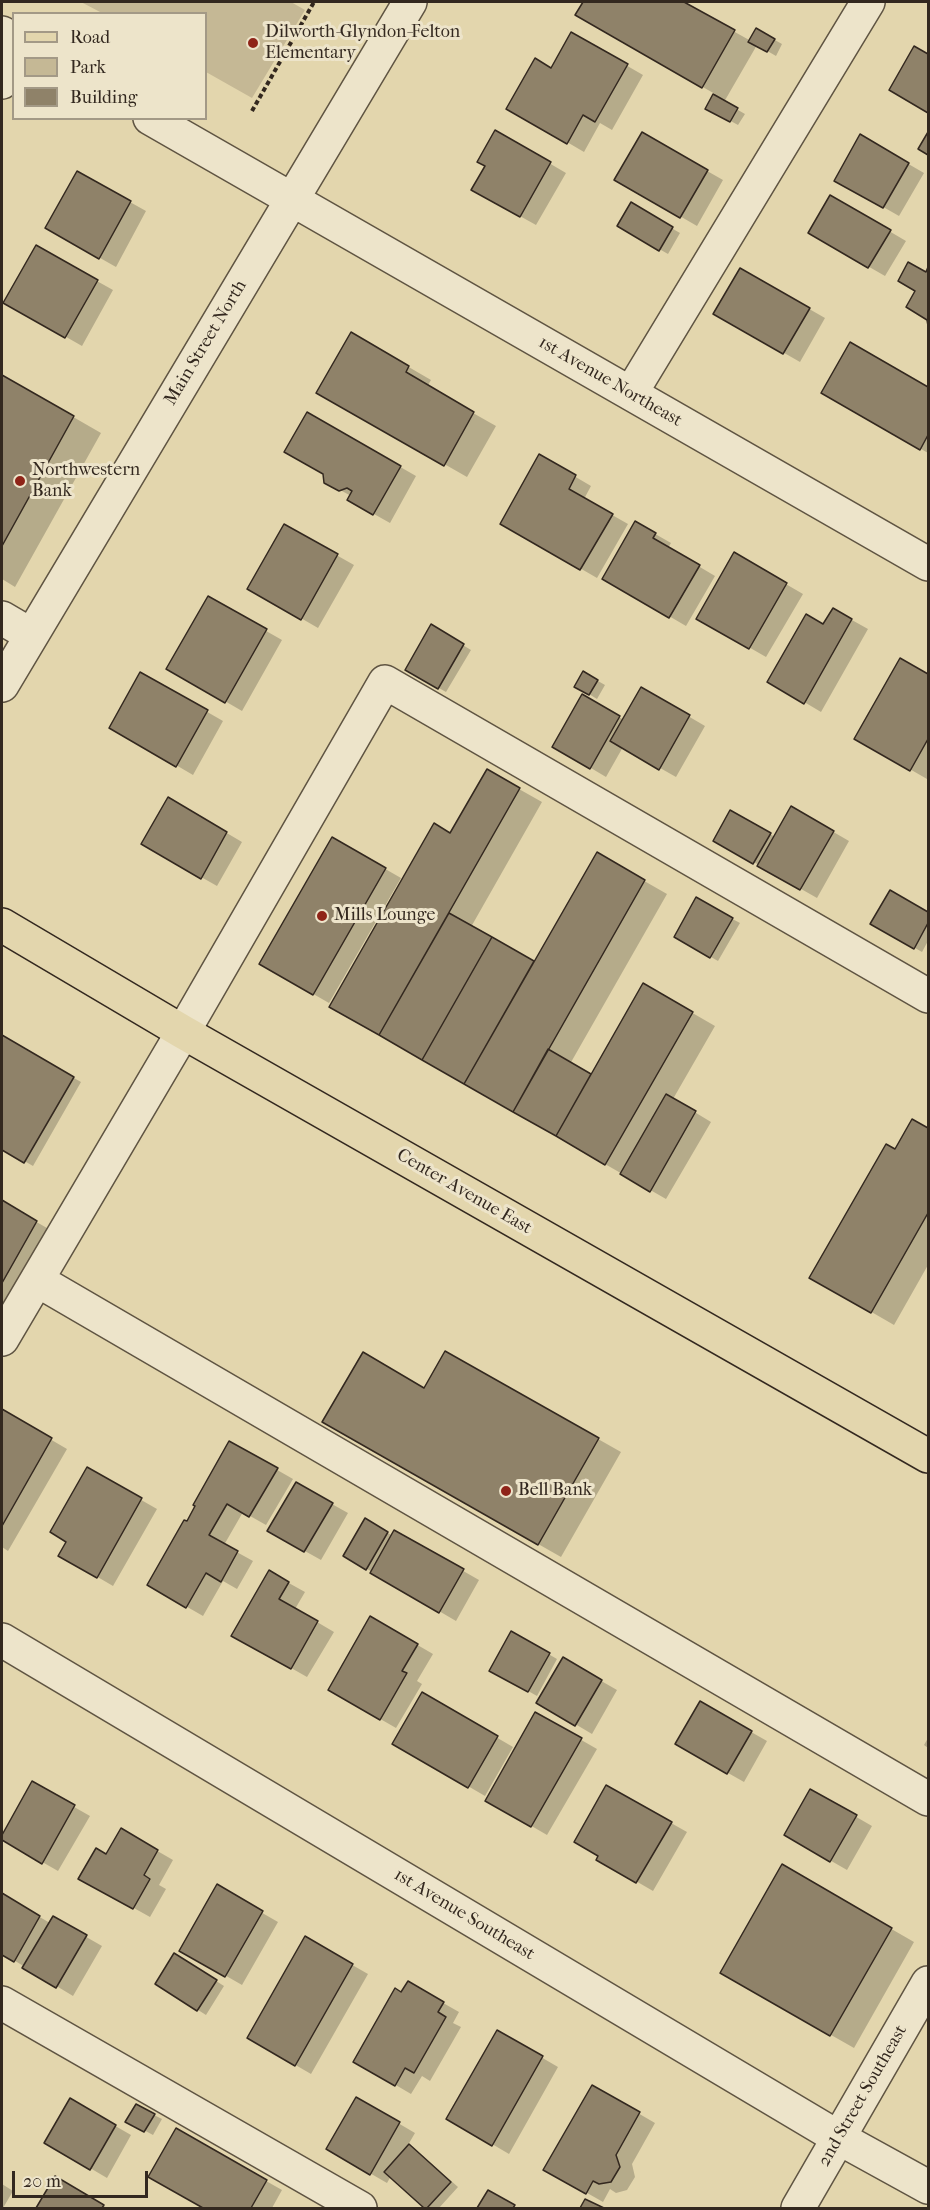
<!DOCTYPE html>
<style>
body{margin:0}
#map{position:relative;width:930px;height:2210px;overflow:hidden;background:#e3d6ad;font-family:"IM FELL French Canon",serif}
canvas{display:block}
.frame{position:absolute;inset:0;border:3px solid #33281f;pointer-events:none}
.legend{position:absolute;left:12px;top:12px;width:195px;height:108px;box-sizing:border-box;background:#ede4ca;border:2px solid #a39986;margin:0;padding:8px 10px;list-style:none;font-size:18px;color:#33281f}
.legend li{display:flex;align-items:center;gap:12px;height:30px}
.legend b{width:30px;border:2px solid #a39986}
.scale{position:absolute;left:12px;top:2171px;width:136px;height:27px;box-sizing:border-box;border:3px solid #33281f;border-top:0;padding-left:8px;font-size:18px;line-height:21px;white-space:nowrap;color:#33281f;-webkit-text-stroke:4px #ede4ca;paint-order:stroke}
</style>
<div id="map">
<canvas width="930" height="2210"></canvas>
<div class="frame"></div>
<ul class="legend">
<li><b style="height:8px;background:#e3d6ad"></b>Road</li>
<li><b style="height:16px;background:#c5b895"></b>Park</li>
<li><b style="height:16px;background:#8f8269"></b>Building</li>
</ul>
<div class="scale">20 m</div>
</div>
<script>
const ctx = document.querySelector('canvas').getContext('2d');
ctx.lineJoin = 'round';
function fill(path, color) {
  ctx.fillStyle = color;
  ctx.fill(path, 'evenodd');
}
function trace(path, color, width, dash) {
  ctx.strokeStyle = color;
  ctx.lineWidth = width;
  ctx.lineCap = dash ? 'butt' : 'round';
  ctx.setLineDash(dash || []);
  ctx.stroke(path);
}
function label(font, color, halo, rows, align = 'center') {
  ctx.font = font + ' "IM FELL French Canon",serif';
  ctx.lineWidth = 6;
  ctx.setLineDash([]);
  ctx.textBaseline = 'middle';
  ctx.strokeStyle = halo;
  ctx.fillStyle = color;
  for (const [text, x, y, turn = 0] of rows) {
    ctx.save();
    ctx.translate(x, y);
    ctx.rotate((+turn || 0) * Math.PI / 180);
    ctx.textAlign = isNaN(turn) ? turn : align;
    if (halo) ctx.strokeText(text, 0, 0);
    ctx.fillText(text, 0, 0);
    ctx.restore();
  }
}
fill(new Path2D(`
 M 81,2 L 291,2 L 305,10 L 252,98 L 206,72 L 206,14 L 102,13 Z`), '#c5b895');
fill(new Path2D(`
 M 584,2 L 681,2 L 751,41 L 757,30 L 782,44 L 776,56 L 757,45 L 724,102 L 745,114 L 738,125 L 707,108 L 715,94 L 577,15 Z
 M 572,34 L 643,75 L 612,130 L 600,123 L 584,152 L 509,108 L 552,70 Z
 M 915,48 L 928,56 L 928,111 L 891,90 Z
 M 496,132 L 566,173 L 536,225 L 473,190 L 487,166 Z
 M 642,134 L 723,180 L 697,226 L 616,179 Z
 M 860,136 L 924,173 L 899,216 L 836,180 Z
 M 78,173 L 146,211 L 116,267 L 47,228 Z
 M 831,197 L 906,241 L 885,276 L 810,233 Z
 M 631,205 L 680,233 L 668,254 L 619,226 Z
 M 36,247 L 113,290 L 82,346 L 5,302 Z
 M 741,270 L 825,318 L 800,362 L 716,314 Z
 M 928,270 L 928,320 L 908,307 Z
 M 352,334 L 431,380 L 427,387 L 496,426 L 467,477 L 318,392 Z
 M 851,344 L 928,389 L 928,453 L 823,392 Z
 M 2,376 L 101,433 L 15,587 L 2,579 Z
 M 308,414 L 416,476 L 390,523 L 349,500 L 351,496 L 326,482 Z
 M 540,456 L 591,486 L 584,499 L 628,524 L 597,578 L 502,523 Z
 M 636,523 L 671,543 L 668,548 L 715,576 L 686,626 L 604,578 Z
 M 285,526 L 354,565 L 318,628 L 249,588 Z
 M 734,554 L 803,594 L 766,657 L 698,618 Z
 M 208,598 L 282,640 L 242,711 L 168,668 Z
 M 834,610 L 868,629 L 821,712 L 769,681 L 824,626 Z
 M 431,626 L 471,650 L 446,692 L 407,670 Z
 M 901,660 L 928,676 L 928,776 L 927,779 L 856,738 Z
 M 584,673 L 605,685 L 597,699 L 576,686 Z
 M 141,674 L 223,721 L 193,775 L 111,727 Z
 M 642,689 L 705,726 L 676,777 L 623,747 L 606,777 L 554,746 L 583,696 L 624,720 Z
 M 487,771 L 542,802 L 471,927 L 535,963 L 597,854 L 667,894 L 570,1064 L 592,1076 L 644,985 L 715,1026 L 673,1099 L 711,1122 L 666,1199 L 331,1007 L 451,835 Z
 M 169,799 L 242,842 L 217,886 L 143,844 Z
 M 792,808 L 849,841 L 817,898 L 715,840 L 731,812 L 775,837 Z
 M 333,839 L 401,878 L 329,1003 L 261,964 Z
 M 890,892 L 928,914 L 928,941 L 922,952 L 872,923 Z
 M 697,900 L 740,923 L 718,961 L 676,937 Z
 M 2,1037 L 81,1082 L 33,1166 L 2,1148 Z
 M 913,1121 L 928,1130 L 928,1265 L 894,1325 L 811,1277 L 896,1151 Z
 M 2,1202 L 59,1235 L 2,1335 Z
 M 446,1353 L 621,1452 L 561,1557 L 324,1422 L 424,1390 Z
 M 2,1411 L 67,1449 L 8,1551 L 2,1547 Z
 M 230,1443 L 293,1479 L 266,1525 L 243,1512 L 224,1545 L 253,1561 L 237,1589 L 223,1581 L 203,1616 L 149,1585 L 187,1524 Z
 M 87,1469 L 157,1509 L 113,1586 L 60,1555 L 68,1541 Z
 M 296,1484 L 348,1513 L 321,1560 L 269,1531 Z
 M 365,1520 L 393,1536 L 395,1532 L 479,1580 L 456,1621 L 345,1556 Z
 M 269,1572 L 305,1592 L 295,1609 L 334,1632 L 307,1677 L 233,1635 Z
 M 371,1618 L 433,1654 L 417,1681 L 422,1684 L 396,1728 L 330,1690 Z
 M 512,1633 L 557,1659 L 537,1696 L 491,1670 Z
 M 563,1659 L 617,1690 L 592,1734 L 538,1702 Z
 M 422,1694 L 513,1747 L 485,1796 L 394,1743 Z
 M 700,1703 L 767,1741 L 744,1782 L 677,1744 Z
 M 536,1714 L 597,1749 L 547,1835 L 487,1800 Z
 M 928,1738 L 928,1748 L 924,1745 Z
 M 32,1783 L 90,1816 L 58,1871 L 2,1839 Z
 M 607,1787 L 687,1832 L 653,1891 L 598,1859 Z
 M 811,1791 L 872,1826 L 847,1870 L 786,1835 Z
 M 121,1830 L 173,1860 L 159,1885 L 166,1889 L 150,1917 L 80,1878 L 106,1856 Z
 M 782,1866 L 914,1942 L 854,2048 L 722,1973 Z
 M 217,1887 L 278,1922 L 242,1985 L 181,1950 Z
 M 2,1895 L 50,1923 L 53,1918 L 102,1946 L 73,1996 L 2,1953 Z
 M 305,1938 L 368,1974 L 311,2074 L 249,2038 Z
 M 183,1960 L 224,1986 L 206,2015 L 157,1984 Z
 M 408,1983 L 459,2012 L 453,2023 L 461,2027 L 430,2081 L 422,2076 L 411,2094 L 355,2061 Z
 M 498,2032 L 558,2067 L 509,2154 L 448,2118 Z
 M 593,2087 L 655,2123 L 632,2164 L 635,2177 L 627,2190 L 616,2193 L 610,2189 L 603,2202 L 545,2169 Z
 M 357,2099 L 415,2133 L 408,2145 L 417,2151 L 458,2187 L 439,2208 L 426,2208 L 391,2176 L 387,2183 L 328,2149 Z
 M 70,2100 L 131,2135 L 107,2178 L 46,2142 Z
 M 136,2106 L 162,2119 L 153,2135 L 127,2121 Z
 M 176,2130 L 282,2190 L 272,2208 L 206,2208 L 151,2176 Z
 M 55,2178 L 107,2208 L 38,2208 Z
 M 2,2184 L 13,2191 L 3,2208 L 2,2208 Z
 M 488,2192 L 517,2208 L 479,2208 Z`), '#0003');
const building = new Path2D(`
 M 583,2 L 684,2 L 735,30 L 702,88 L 575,15 Z
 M 756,28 L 775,39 L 767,52 L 748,42 Z
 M 571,32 L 628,64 L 595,122 L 583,115 L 567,144 L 506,109 L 535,58 L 551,68 Z
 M 914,46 L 928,54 L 928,113 L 889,90 Z
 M 713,94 L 738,108 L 730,122 L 705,109 Z
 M 495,130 L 551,162 L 520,217 L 471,190 L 485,166 L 477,162 Z
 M 642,132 L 708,170 L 680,218 L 614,180 Z
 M 928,132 L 928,155 L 918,149 Z
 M 860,134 L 909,163 L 883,208 L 834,181 Z
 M 77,171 L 131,201 L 99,259 L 45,228 Z
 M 830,195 L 891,230 L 868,268 L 808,233 Z
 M 631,202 L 673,227 L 659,251 L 617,226 Z
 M 36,245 L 98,280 L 65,338 L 3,303 Z
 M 908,262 L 926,272 L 928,267 L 928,326 L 927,320 L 906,307 L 915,291 L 898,281 Z
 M 740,268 L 810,308 L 783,354 L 713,314 Z
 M 351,332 L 409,366 L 406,372 L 474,412 L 444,466 L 316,393 Z
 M 850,342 L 928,387 L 928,435 L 920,450 L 821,393 Z
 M 2,375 L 74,416 L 2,546 Z
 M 307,412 L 401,466 L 373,515 L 347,500 L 352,491 L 347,488 L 339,491 L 324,483 L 323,474 L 284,452 Z
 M 539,454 L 576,475 L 569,489 L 613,514 L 580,570 L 500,524 Z
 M 635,521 L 656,533 L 653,538 L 700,565 L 669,618 L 602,579 Z
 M 284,524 L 338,554 L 301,620 L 247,589 Z
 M 734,552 L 787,583 L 749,649 L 696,619 Z
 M 208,596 L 267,629 L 225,703 L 166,669 Z
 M 833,608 L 852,619 L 804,704 L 767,682 L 806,614 L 823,624 Z
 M 431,624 L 464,644 L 438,689 L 405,670 Z
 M 900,658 L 928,674 L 928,739 L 910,771 L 854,739 Z
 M 583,671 L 598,680 L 589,695 L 574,687 Z
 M 140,672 L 208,710 L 176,767 L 109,728 Z
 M 641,687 L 690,715 L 659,770 L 610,741 Z
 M 582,694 L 620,716 L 590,769 L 552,747 Z
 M 487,769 L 520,788 L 379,1035 L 329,1007 L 434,823 L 450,833 Z
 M 168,797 L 227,832 L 201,879 L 141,844 Z
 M 791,806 L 834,831 L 800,890 L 757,866 Z
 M 730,810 L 771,833 L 753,864 L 713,841 Z
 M 332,837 L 386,868 L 313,995 L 259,964 Z
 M 597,852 L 645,880 L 513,1112 L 464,1084 Z
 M 890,890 L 928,912 L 928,923 L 914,949 L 870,924 Z
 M 696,897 L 733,918 L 710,958 L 674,937 Z
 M 449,913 L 492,937 L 422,1060 L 379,1035 Z
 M 492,937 L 534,961 L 464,1084 L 422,1060 Z
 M 643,983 L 693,1012 L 605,1165 L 556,1136 Z
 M 2,1035 L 74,1077 L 24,1163 L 2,1150 Z
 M 548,1049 L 591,1074 L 556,1136 L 513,1112 Z
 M 666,1094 L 696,1111 L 650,1192 L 620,1174 Z
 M 912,1119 L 928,1128 L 928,1213 L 871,1313 L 809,1278 L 886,1144 L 895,1149 Z
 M 2,1200 L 37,1221 L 2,1283 Z
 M 445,1351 L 599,1438 L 538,1545 L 322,1422 L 363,1352 L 424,1388 Z
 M 2,1409 L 52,1438 L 2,1526 Z
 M 229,1441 L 278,1468 L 249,1517 L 227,1504 L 209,1535 L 238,1551 L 221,1582 L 206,1573 L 186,1608 L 147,1585 L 184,1520 L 187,1521 L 195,1506 L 193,1505 Z
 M 87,1467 L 142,1498 L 97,1578 L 58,1556 L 66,1542 L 50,1532 Z
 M 296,1482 L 333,1503 L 304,1552 L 267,1531 Z
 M 365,1518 L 388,1532 L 366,1570 L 343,1556 Z
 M 394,1530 L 464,1569 L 439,1613 L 370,1573 Z
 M 269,1570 L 289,1582 L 279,1599 L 318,1621 L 291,1669 L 231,1636 Z
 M 370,1616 L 418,1644 L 402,1671 L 407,1673 L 380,1720 L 328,1690 Z
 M 511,1631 L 550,1653 L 528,1692 L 489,1671 Z
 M 563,1657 L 602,1680 L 575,1726 L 536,1703 Z
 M 422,1692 L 498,1736 L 468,1788 L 392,1744 Z
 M 700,1701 L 752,1731 L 727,1774 L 675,1744 Z
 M 535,1712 L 582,1738 L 531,1827 L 485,1801 Z
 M 32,1781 L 75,1805 L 42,1864 L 2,1840 L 2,1835 Z
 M 606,1785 L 672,1822 L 636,1883 L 596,1860 L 598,1856 L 574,1842 Z
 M 810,1789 L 857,1815 L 830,1862 L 784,1835 Z
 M 121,1828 L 158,1850 L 144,1875 L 150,1879 L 133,1909 L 78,1879 L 96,1848 L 106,1854 Z
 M 782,1864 L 892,1928 L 830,2036 L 720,1973 Z
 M 217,1884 L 263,1911 L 225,1977 L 179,1951 Z
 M 2,1893 L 40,1916 L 14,1962 L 2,1955 Z
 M 53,1916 L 87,1935 L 56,1988 L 22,1968 Z
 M 305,1936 L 353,1964 L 295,2066 L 247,2038 Z
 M 174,1953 L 217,1980 L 197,2011 L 155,1984 Z
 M 408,1981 L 444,2002 L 438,2012 L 446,2017 L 414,2073 L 405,2068 L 395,2086 L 353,2062 L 395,1988 L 401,1992 Z
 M 497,2030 L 543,2056 L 492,2146 L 446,2119 Z
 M 592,2085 L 640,2112 L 616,2155 L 620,2167 L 611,2182 L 599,2184 L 593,2181 L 586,2194 L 543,2170 Z
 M 356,2097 L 400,2122 L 370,2175 L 326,2149 Z
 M 70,2098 L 116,2125 L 90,2170 L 44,2143 Z
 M 136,2104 L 155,2114 L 144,2132 L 125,2122 Z
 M 176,2128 L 267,2180 L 251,2208 L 203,2208 L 148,2177 Z
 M 409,2144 L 451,2182 L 427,2208 L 424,2208 L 384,2172 Z
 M 55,2176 L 104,2205 L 102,2208 L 36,2208 Z
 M 488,2190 L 515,2205 L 513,2208 L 477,2208 Z
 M 585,2199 L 604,2208 L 580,2208 Z`);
fill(building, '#8f8269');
trace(building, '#33281f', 1.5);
const minor = new Path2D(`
 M 2,33 L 14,40
 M 2,82 L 14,61
 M 150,118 L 928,564
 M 631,393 L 868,2
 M 2,618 L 31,635
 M 2,685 L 410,2
 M 37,1280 L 928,1799
 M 2,1339 L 183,1032 L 385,682 L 928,996
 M 2,1640 L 839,2138 L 928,2187
 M 2,2003 L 360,2208
 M 798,2208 L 928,1983`);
const major = new Path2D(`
 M 2,925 L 183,1032 L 928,1456`);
trace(minor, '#5f5442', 36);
trace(major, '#33281f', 36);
trace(new Path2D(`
 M 252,111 L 314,2`), '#33281f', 4, [4.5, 3]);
trace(minor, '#ede4ca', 33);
trace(major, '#e3d6ad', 33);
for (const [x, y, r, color] of [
 [253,43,6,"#8f2418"],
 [20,481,6,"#8f2418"],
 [322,916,6,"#8f2418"],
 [506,1491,6,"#8f2418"]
]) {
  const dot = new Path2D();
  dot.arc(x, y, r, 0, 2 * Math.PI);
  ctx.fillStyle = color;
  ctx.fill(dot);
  trace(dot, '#ede4ca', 2);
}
label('18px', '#33281f', '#ede4ca', [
 ["Dilworth-Glyndon-Felton",265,33],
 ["Elementary",265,54],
 ["Northwestern",32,471],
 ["Bank",32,492],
 ["Mills Lounge",334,916],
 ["Bell Bank",518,1491]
], 'left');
label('18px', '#33281f', '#ede4ca', [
 ["Main Street North",206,343,-59],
 ["1st Avenue Northeast",610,382,30],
 ["Center Avenue East",464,1192,30],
 ["1st Avenue Southeast",464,1915,31],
 ["2nd Street Southeast",863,2096,-60]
]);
</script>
